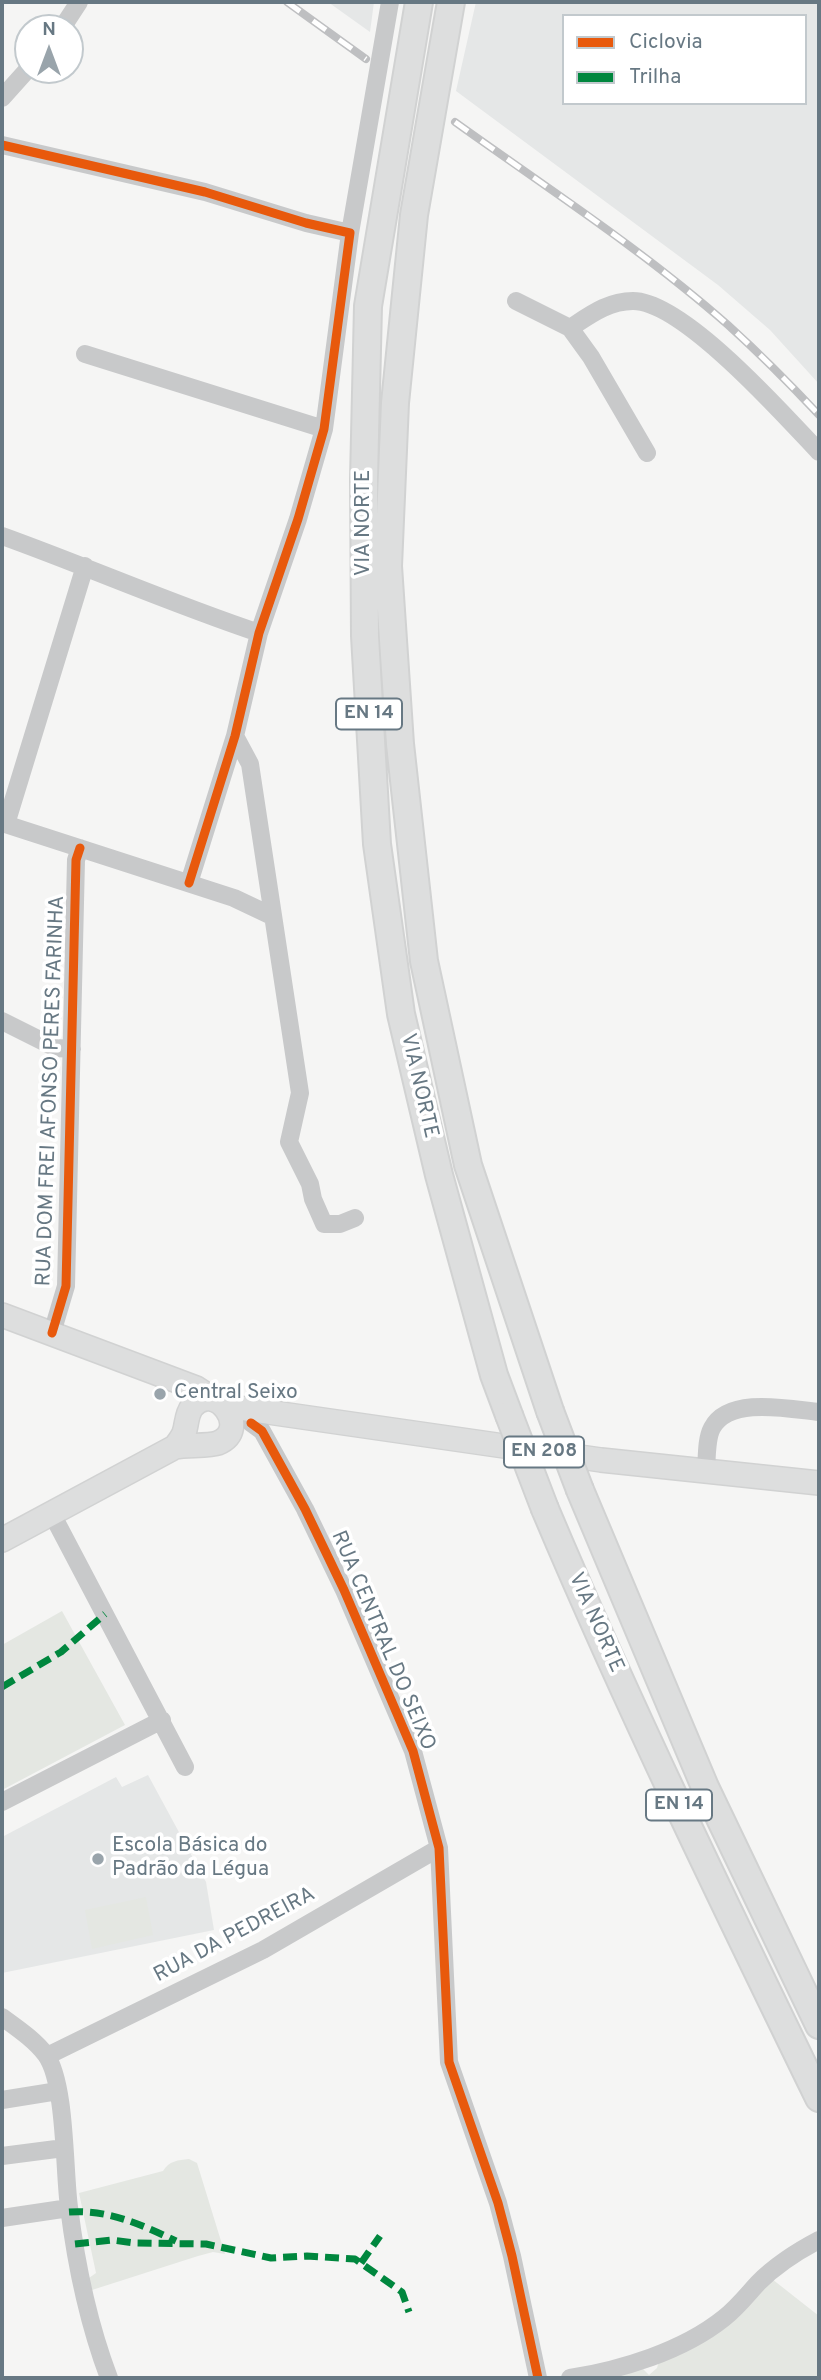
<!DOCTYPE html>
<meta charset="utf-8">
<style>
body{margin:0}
#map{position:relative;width:821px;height:2380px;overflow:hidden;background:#f5f5f4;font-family:Overpass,sans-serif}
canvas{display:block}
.frame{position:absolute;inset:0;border:4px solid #677883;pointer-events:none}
.legend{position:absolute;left:562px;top:14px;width:245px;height:91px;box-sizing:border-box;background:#fff;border:2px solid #c2c9cd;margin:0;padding:9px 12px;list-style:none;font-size:21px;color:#677883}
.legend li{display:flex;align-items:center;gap:14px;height:35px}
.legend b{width:35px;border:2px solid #c2c9cd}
.north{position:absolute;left:14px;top:14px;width:70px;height:70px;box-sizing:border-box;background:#fff;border:2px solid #c2c9cd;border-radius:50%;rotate:0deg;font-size:19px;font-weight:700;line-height:28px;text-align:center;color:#677883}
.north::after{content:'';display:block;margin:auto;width:24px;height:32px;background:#99a4ab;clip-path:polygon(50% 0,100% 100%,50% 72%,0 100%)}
</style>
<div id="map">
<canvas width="821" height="2380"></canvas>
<div class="frame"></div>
<ul class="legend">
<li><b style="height:9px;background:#e8590c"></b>Ciclovia</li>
<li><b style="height:9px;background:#00873e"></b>Trilha</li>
</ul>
<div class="north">N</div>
</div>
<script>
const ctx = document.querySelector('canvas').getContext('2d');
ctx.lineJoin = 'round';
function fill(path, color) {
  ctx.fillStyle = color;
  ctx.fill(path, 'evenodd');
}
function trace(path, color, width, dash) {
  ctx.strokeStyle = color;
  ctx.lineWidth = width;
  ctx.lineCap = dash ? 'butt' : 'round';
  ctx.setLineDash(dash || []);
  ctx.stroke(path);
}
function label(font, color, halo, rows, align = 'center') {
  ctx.font = font + ' Overpass,sans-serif';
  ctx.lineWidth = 7;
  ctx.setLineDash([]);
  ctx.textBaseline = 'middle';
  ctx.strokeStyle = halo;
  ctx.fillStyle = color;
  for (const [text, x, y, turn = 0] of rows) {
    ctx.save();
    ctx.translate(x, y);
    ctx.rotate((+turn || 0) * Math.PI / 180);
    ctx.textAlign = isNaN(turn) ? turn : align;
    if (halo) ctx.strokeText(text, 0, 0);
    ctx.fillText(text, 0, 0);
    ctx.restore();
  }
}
fill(new Path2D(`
 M 328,2 L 374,2 L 370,32 Z
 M 476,2 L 819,2 L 819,384 L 770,330 L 718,285 L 456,91 ZM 564,16 L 805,16 L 805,103 L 564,103 Z
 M 148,1775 L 206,1882 L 214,1930 L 2,1973 L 2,1837 L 116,1777 L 122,1787 Z`), '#e5e7e7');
fill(new Path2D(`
 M 62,1611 L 125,1725 L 2,1790 L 2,1645 Z
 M 146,1897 L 153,1935 L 92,1949 L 85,1910 Z
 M 189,2159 L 197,2163 L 225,2254 L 213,2252 L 198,2256 L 92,2290 L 89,2278 L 96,2273 L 79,2193 L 163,2171 C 169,2161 178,2160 189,2159 Z
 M 772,2279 L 819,2316 L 819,2378 L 609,2378 L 641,2367 L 649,2375 L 657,2368 L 659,2361 Z`), '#e4e7e2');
const major = new Path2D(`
 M 2,1315 L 196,1388 L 213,1399
 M 226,1406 L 601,1460 L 819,1483
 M 2,1540 L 175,1447 C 187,1445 210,1446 218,1443 C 252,1429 215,1379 192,1407 C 186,1415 187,1425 184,1433 C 182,1438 178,1443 175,1447`);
const highway = new Path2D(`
 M 419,2 L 368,306 L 364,479 L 365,636 L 377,844 L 401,1014 L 439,1175 L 494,1375 L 509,1415
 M 451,2 L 414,215 L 395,403 L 388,566 L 400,744 L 424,961 L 468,1165 L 550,1411
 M 580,1490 L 705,1787 L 819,2025
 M 545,1509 C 629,1708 724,1903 819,2098`);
trace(major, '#d1d2d2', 26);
trace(highway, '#d1d2d2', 30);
trace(new Path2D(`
 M 62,28 L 79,2
 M 2,98 L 28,69
 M 2,145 L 205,192 L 306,223 L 350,233
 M 516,301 L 570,328 L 591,357 L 647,453
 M 570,328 C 590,315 608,301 633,301 C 683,301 784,415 819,452
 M 85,354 L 324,429
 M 2,536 C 88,567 172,604 259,633
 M 235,736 L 250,764 L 300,1093 L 289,1142 L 310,1184 L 313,1199 L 324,1224 L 340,1224 L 355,1218
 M 2,823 L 234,898 L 272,916
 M 6,824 L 85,566
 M 189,883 L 235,736 L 259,633 L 298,519 L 324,429 L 350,233 L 390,2
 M 2,1021 L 56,1048 L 72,1049
 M 52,1333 L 66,1286 L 76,860 L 80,848
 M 251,1423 L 262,1431 L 305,1509 L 344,1590 L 413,1751 L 439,1848 L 449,2062 L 498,2203 L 512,2256 L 538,2378
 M 706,1472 C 707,1459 706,1439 712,1428 C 729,1396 789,1409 819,1412
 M 52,1514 L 185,1767
 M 2,1802 L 162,1720
 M 2,2017 C 17,2028 35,2040 46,2055 C 66,2083 64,2171 69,2207 C 76,2264 89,2325 109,2378
 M 47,2056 L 263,1950 L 439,1848
 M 2,2100 L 58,2091
 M 2,2156 L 64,2148
 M 2,2218 L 69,2208
 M 570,2378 C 621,2370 683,2351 724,2318 C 737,2308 747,2295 758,2283 C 775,2266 798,2251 819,2240`), '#c8c9ca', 18);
trace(major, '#dddede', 23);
trace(highway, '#dddede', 26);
const rail = new Path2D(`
 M 287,2 L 366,59
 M 455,122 C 547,188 643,250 728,325 C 760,354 790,384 819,415`);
trace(rail, '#bebfc1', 8);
trace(rail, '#fff', 5, [16]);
const highwayBridge = new Path2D(`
 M 550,1411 L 580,1490
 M 509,1415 L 545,1509`);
trace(highwayBridge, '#d1d2d2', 30, []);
trace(highwayBridge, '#dddede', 26);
trace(new Path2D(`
 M 2,1687 L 61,1652 L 105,1614
 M 69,2212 C 108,2209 142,2225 176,2241
 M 75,2244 L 112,2240 L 135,2243 L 206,2244 L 271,2258 L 307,2256 L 355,2259 L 402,2292 L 409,2312
 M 361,2263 L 380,2236`), '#00873e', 7, [14, 7]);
trace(new Path2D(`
 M 2,145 L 205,192 L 306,223 L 350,233 L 324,429 L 298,519 L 259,633 L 235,736 L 189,883
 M 52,1333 L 66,1286 L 76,860 L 80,848
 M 251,1423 L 262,1431 L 305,1509 L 344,1590 L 413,1751 L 439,1848 L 449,2062 L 498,2203 L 512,2256 L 538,2378`), '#e8590c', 9);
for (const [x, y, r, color] of [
 [160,1394,7,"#99a4ab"],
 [98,1859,7,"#99a4ab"]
]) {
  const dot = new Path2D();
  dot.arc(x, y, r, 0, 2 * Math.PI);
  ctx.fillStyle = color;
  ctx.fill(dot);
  trace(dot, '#fff', 2.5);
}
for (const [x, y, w] of [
 [369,714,66],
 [544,1452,80],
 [679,1805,66]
]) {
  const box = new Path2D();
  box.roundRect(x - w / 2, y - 15.5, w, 31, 5);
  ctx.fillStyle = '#fff';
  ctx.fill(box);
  trace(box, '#677883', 2);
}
label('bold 19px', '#677883', null, [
 ["EN 14",369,714],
 ["EN 208",544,1452],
 ["EN 14",679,1805]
]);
label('21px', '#677883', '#fff', [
 ["VIA NORTE",365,523,-90],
 ["VIA NORTE",418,1086,77],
 ["RUA DOM FREI AFONSO PERES FARINHA",52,1091,-88],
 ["VIA NORTE",595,1623,66],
 ["RUA CENTRAL DO SEIXO",382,1641,67],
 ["RUA DA PEDREIRA",235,1936,-28]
]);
label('21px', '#677883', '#fff', [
 ["Central Seixo",174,1394],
 ["Escola Básica do",112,1847],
 ["Padrão da Légua",112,1871]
], 'left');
</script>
